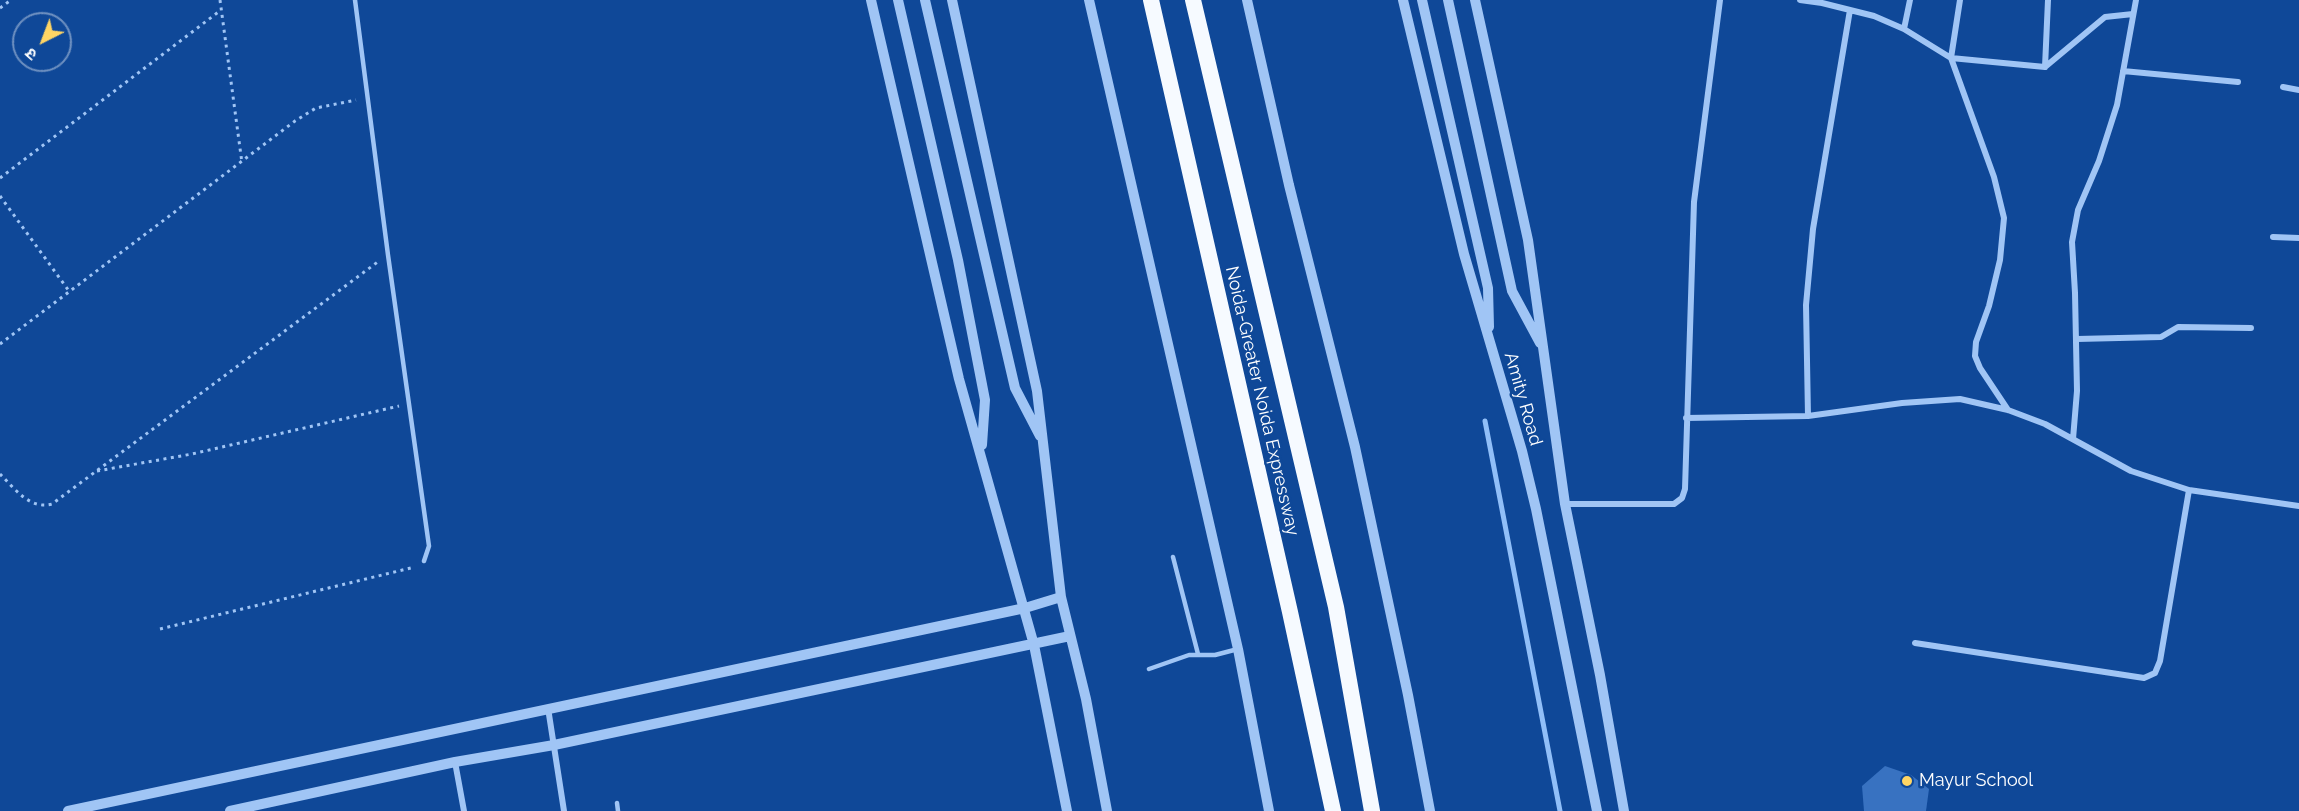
<!DOCTYPE html>
<meta charset="utf-8">
<style>
body{margin:0}
#map{position:relative;width:2299px;height:811px;overflow:hidden;background:#0f4898;font-family:Raleway,"Noto Sans Devanagari",sans-serif}
canvas{display:block}
.north{position:absolute;left:12px;top:12px;width:60px;height:60px;box-sizing:border-box;background:#0f4898;border:2px solid #6f91c1;border-radius:50%;rotate:222deg;font-size:16px;font-weight:700;line-height:24px;text-align:center;color:#fff}
.north::after{content:'';display:block;margin:auto;width:21px;height:27px;background:#ffd564;clip-path:polygon(50% 0,100% 100%,50% 72%,0 100%)}
</style>
<div id="map">
<canvas width="2299" height="811"></canvas>
<div class="north">उ</div>
</div>
<script>
const ctx = document.querySelector('canvas').getContext('2d');
ctx.lineJoin = 'round';
function trace(path, color, width, dash) {
  ctx.strokeStyle = color;
  ctx.lineWidth = width;
  ctx.lineCap = dash ? 'butt' : 'round';
  ctx.setLineDash(dash || []);
  ctx.stroke(path);
}
function fill(path, color) {
  ctx.fillStyle = color;
  ctx.fill(path, 'evenodd');
}
function label(font, color, halo, rows, align = 'center') {
  ctx.font = font + ' Raleway,sans-serif';
  ctx.lineWidth = 5;
  ctx.setLineDash([]);
  ctx.textBaseline = 'middle';
  ctx.strokeStyle = halo;
  ctx.fillStyle = color;
  for (const [text, x, y, turn = 0] of rows) {
    ctx.save();
    ctx.translate(x, y);
    ctx.rotate((+turn || 0) * Math.PI / 180);
    ctx.textAlign = isNaN(turn) ? turn : align;
    if (halo) ctx.strokeText(text, 0, 0);
    ctx.fillText(text, 0, 0);
    ctx.restore();
  }
}
trace(new Path2D(`
 M 1485,421 L 1560,811`), '#91bff8', 5);
fill(new Path2D(`
 M 1885,766 L 1911,775 L 1929,789 L 1926,811 L 1864,811 L 1862,786 Z`), '#3872c1');
trace(new Path2D(`
 M 220,0 L 242,163
 M 0,8 L 11,0
 M 0,178 L 221,10
 M 0,196 L 69,291
 M 0,344 L 295,121 L 316,108 L 356,100
 M 97,471 L 192,454 L 399,406
 M 0,474 C 15,489 30,510 52,504 L 379,261
 M 160,629 L 415,567`), '#a0c5f5', 3, [3, 4.5]);
trace(new Path2D(`
 M 355,0 L 388,255 L 429,546 L 424,561
 M 1173,557 L 1198,654
 M 1149,669 L 1189,655 L 1215,655 L 1238,649
 M 617,803 L 618,811`), '#a0c5f5', 4.5);
trace(new Path2D(`
 M 1800,0 L 1822,3 L 1874,16 L 1904,29 L 1951,58 L 1994,177 L 2004,218 L 2000,260 L 1989,306 L 1976,342 L 1975,356 L 1980,368 L 2008,410
 M 1904,29 L 1910,0
 M 1951,58 L 2045,67 L 2105,17 L 2133,14
 M 1951,58 L 1960,0
 M 2045,67 L 2048,0
 M 2123,71 L 2238,82
 M 2283,87 L 2299,90
 M 2273,237 L 2299,238
 M 2077,339 L 2161,337 L 2178,327 L 2251,328
 M 1808,416 L 1806,305 L 1813,229 L 1850,10
 M 1686,418 L 1808,416 L 1902,403 L 1960,399 L 2008,410 L 2045,424 L 2131,471 L 2189,490 L 2299,506
 M 2073,439 L 2077,391 L 2075,293 L 2072,242 L 2078,210 L 2099,161 L 2117,105 L 2136,0
 M 1565,504 L 1674,504 L 1682,498 L 1685,489 L 1694,202 L 1720,0
 M 1915,643 L 2144,678 L 2155,673 L 2160,661 L 2189,490
 M 548,708 L 564,811
 M 455,762 L 464,811`), '#a0c5f5', 6);
trace(new Path2D(`
 M 871,0 L 959,379 L 1034,645 L 1067,811
 M 898,0 L 958,260 L 985,400 L 982,445
 M 925,0 L 1015,388 L 1040,436
 M 952,0 L 1037,391 L 1061,597 L 1086,699 L 1107,811
 M 1089,0 L 1238,649 L 1269,811
 M 1247,0 L 1289,185 L 1355,447 L 1408,695 L 1430,811
 M 1403,0 L 1464,254 L 1522,451 L 1536,509 L 1597,811
 M 1422,0 L 1488,288 L 1489,327
 M 1448,0 L 1512,291 L 1540,343
 M 1475,0 L 1528,240 L 1565,504 L 1600,675 L 1624,811
 M 68,811 L 1025,608 L 1061,597
 M 230,811 L 455,762 L 554,745 L 1070,636`), '#a0c5f5', 10);
trace(new Path2D(`
 M 1151,0 L 1290,612 L 1333,811
 M 1193,0 L 1336,607 L 1372,811`), '#f6faff', 16);
for (const [x, y, r, color] of [
 [1907,781,6,"#ffd564"]
]) {
  const dot = new Path2D();
  dot.arc(x, y, r, 0, 2 * Math.PI);
  ctx.fillStyle = color;
  ctx.fill(dot);
  trace(dot, '#0f4898', 2);
}
label('18px', '#fff', '#0f4898', [
 ["Amity Road",1523,399,74],
 ["Noida-Greater Noida Expressway",1262,401,77]
]);
label('18px', '#fff', '#0f4898', [
 ["Mayur School",1919,781]
], 'left');
</script>
